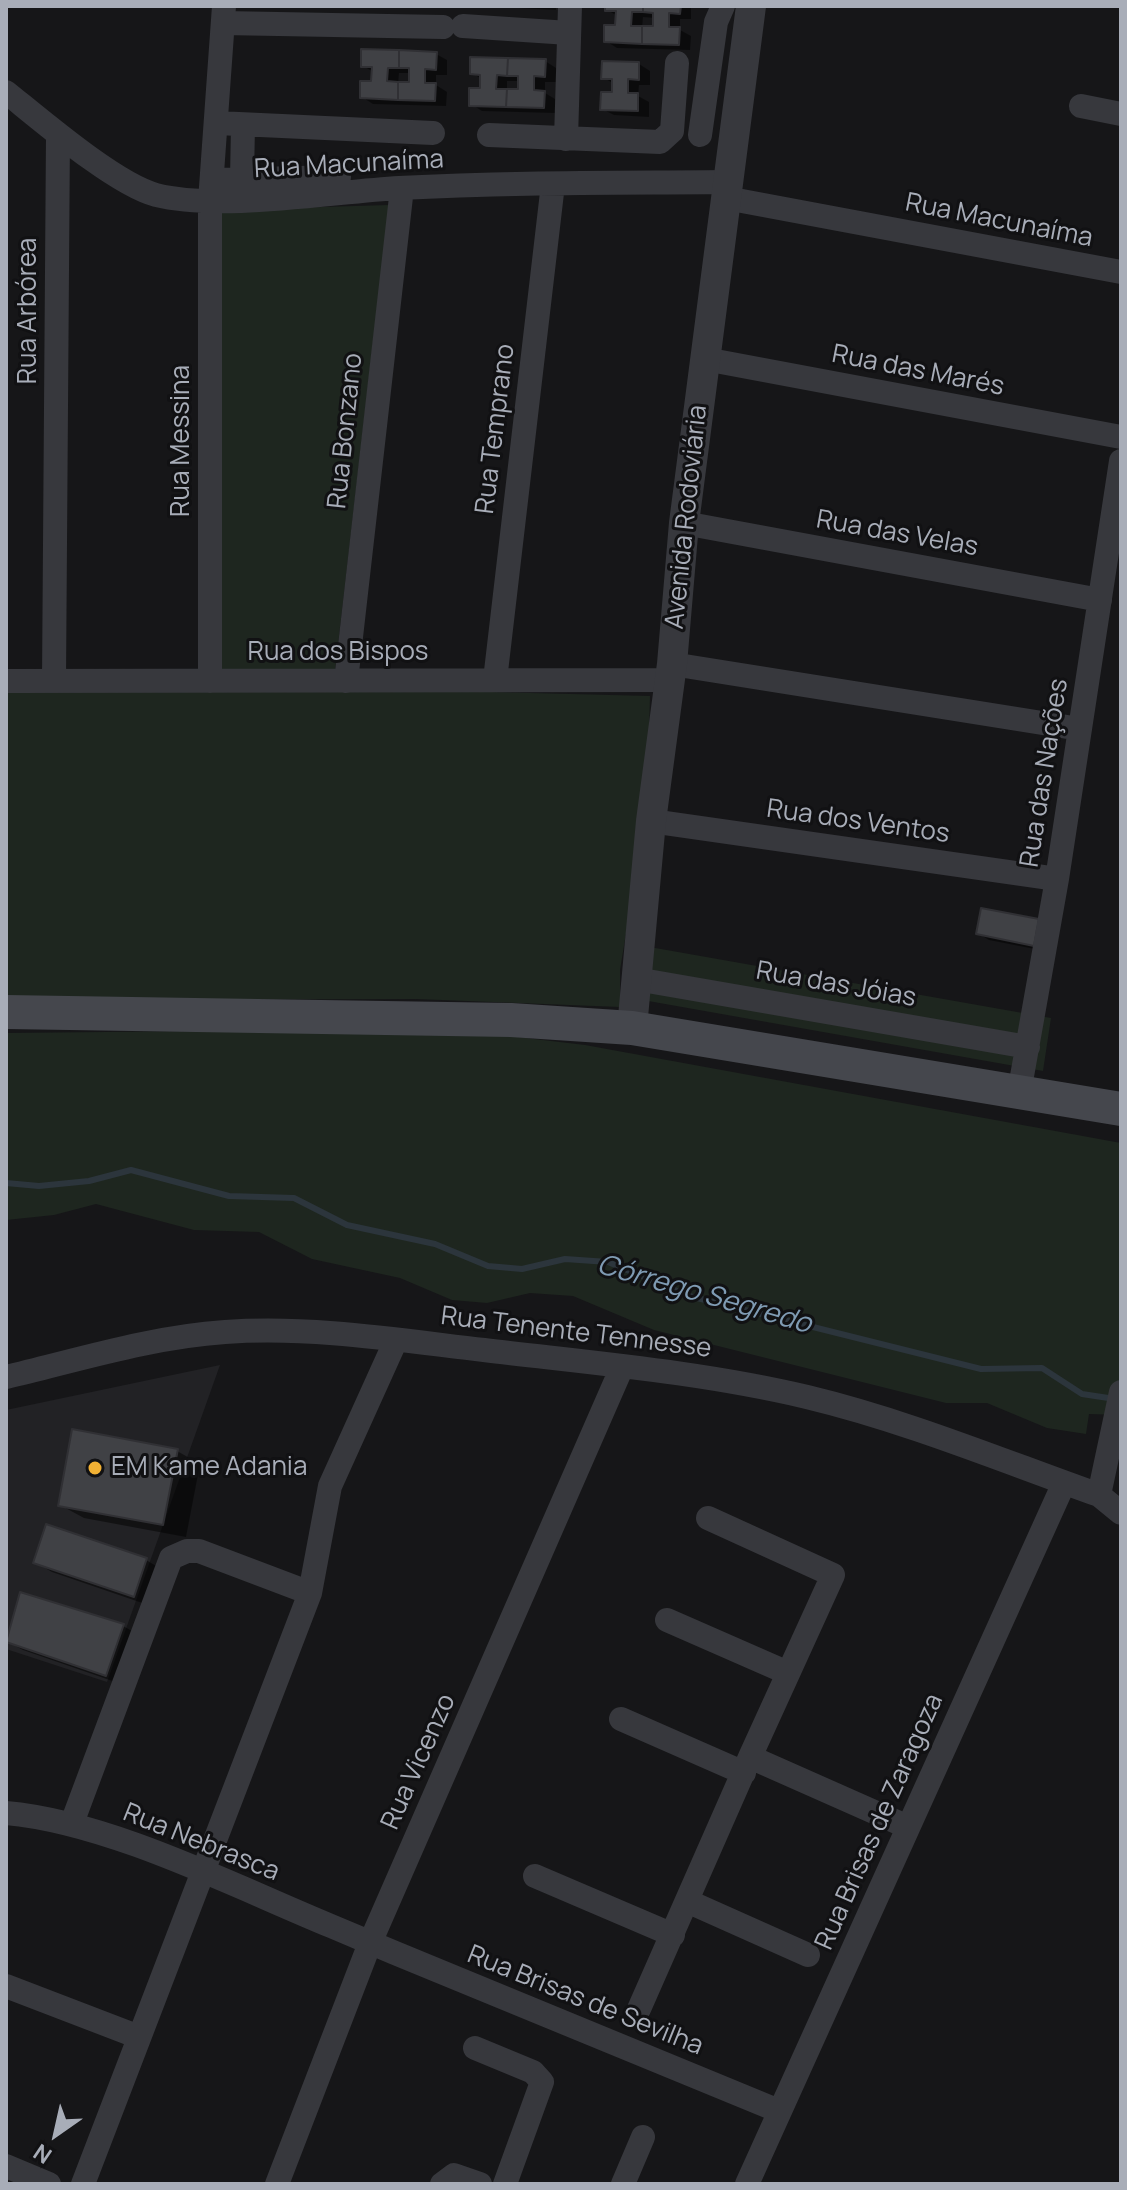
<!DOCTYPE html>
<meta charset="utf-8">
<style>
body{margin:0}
#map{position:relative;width:1127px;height:2190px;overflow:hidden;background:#161618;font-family:Manrope,sans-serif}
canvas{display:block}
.frame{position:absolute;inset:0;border:8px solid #a8adb8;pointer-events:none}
.north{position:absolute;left:16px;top:2094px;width:80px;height:80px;-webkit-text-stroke:6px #111113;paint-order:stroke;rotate:214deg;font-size:22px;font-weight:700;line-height:32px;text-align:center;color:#a8adb8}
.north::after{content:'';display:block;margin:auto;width:28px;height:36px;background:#a8adb8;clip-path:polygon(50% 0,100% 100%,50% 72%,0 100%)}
</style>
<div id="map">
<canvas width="1127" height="2190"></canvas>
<div class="frame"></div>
<div class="north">N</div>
</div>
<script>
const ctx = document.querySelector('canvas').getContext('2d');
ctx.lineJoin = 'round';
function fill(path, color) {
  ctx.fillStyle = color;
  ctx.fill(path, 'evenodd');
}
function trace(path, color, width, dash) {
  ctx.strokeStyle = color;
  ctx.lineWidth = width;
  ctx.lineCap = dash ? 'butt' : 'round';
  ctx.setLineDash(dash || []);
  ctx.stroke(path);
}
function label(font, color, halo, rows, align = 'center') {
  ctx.font = font + ' Manrope,sans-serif';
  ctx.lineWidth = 6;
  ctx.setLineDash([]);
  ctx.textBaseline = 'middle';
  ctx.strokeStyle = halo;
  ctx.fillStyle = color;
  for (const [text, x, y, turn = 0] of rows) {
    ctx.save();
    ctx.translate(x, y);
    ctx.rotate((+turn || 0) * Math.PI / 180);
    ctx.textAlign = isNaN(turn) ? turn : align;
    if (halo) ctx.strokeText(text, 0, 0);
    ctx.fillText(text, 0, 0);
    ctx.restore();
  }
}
fill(new Path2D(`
 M 220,1365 L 107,1682 L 6,1649 L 6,1410 Z`), '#222225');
fill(new Path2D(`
 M 389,205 L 333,688 L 650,696 L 647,805 L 620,970 L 620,1007 L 416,999 L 6,1000 L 6,692 L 219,692 L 219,210 Z
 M 644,946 L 1051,1018 L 1043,1071 L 637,999 Z
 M 400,1029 L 492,1034 L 585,1045 L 1121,1143 L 1121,1415 L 1089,1414 L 1086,1434 L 1047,1428 L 987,1403 L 946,1403 L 654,1330 L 573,1296 L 530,1293 L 487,1303 L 452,1300 L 400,1278 L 312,1259 L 259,1232 L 194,1230 L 96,1204 L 54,1215 L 6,1220 L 6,1033 Z`), '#1e261f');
fill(new Path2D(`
 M 481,6 L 556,6 L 556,10 Z
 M 607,6 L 691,6 L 691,19 L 680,19 L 680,30 L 691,36 L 690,50 L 617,48 L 606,41 L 617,27 L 618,16 L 607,10 ZM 643,17 L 655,18 L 655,28 L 642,28 Z
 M 436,54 L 447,60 L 447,75 L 436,75 L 436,85 L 447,92 L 446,106 L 373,104 L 362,97 L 373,83 L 374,72 L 363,66 ZM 399,73 L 411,73 L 411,84 L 398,84 Z
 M 545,61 L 556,68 L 556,82 L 545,82 L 545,93 L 555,99 L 555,113 L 482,111 L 471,104 L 482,90 L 482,79 L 472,73 ZM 507,81 L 520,81 L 520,91 L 507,91 Z
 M 639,64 L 650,71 L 650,85 L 639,85 L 638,96 L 649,102 L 649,117 L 614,115 L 602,109 L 614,94 L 614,84 L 603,77 Z
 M 982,910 L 1045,951 L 989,940 L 978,933 Z
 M 177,1451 L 200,1464 L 186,1537 L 84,1518 L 60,1505 Z
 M 146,1560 L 163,1570 L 151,1606 L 52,1572 L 35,1562 Z
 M 22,1594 L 123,1626 L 141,1636 L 124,1685 L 23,1650 L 6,1641 Z`), '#0007');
trace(new Path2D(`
 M 6,1183 L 39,1186 L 89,1181 L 131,1170 L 229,1196 L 294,1198 L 347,1225 L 435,1244 L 488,1266 L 522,1269 L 565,1259 L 608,1262 L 689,1296 L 981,1369 L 1042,1368 L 1082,1394 L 1115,1399`), '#2c353c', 6);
const building = new Path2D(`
 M 605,6 L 643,6 L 643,12 L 632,12 L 631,26 L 642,26 L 642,44 L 604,42 L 604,25 L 615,25 L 616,11 L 605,11 Z
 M 643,6 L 681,6 L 680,14 L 669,13 L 669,27 L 680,27 L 679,45 L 642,44 L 642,26 L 653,26 L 653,13 L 643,12 Z
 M 361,49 L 399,50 L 399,68 L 388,68 L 387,81 L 398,82 L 398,100 L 360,98 L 360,81 L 371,81 L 372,67 L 361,67 Z
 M 399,50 L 437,52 L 436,70 L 425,69 L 425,83 L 436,83 L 435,101 L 398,100 L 398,82 L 409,82 L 409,68 L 399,68 Z
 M 470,57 L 508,58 L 507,76 L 497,75 L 496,89 L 507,89 L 506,107 L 469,106 L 469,88 L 480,88 L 480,75 L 470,74 Z
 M 508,58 L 546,59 L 545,77 L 534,76 L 534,90 L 545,91 L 544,108 L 506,107 L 507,89 L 518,89 L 518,76 L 507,76 Z
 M 602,61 L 639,62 L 639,80 L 628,79 L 628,93 L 638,93 L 638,111 L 600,110 L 601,92 L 612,92 L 612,79 L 601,79 Z
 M 981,908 L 1039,919 L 1034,946 L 976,934 Z
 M 72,1429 L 178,1449 L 163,1525 L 58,1506 Z
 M 46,1524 L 147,1558 L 134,1597 L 33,1563 Z
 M 20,1592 L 124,1624 L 106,1676 L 6,1642 Z`);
fill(building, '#404145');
trace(building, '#303034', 2);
trace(new Path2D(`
 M 223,23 L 443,27
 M 463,26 L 569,33
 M 6,92 C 41,120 115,184 156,195 C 221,211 330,192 399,188 C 509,182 619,183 728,182
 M 1081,106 L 1121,114
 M 217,123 L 433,133
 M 489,135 L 660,142 L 672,131 L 677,63
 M 700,135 L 716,22 L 723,6
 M 566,139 L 570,6
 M 242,179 L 243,125
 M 212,180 L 339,177
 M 726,198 L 1121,272
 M 705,359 L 1121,437
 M 684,523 L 1100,600
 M 672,664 L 1080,729
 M 54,680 L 58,134
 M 495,680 L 553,184
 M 6,681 L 670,680
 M 210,681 L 210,201 L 224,6
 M 346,681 L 402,188
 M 651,821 L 1057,879
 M 636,979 L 1028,1047
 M 1019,1093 L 1057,879 L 1121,461
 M 6,1377 C 78,1360 151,1337 225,1332 C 312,1326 398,1340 484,1350 C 592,1363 701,1372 807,1397 C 907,1421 1003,1461 1099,1495 L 1121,1513
 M 1099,1495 L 1121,1392
 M 708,1518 L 833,1575 L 750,1757 L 908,1827
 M 667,1620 L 788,1673
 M 621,1719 L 744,1773
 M 6,1813 C 109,1822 234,1886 331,1926 C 480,1989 630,2050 779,2111
 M 72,1823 L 171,1558 L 187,1551 L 199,1551 L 310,1593
 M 535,1876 L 673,1935
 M 687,1901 L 808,1955
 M 6,1986 L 139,2037
 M 639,2009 L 750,1757
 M 475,2048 L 533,2072 L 542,2082 L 505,2184
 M 6,2166 L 49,2184
 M 83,2184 L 310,1593 L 330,1486 L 396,1340
 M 277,2184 L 370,1943 L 622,1367
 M 442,2184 L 454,2175 L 480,2184
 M 623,2184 L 643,2137
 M 747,2184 L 1064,1483`), '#37383d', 24);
trace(new Path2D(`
 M 632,1028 L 651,821 L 672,664 L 684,523 L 751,6`), '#37383d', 30);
trace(new Path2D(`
 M 6,1012 L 511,1020 L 632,1028 L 1121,1109`), '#45474d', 34);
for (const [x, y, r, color] of [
 [95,1468,8,"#f2b134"]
]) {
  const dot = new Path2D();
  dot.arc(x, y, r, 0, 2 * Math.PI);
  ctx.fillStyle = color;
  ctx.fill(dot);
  trace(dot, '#111113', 3);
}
label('26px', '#a8adb8', '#111113', [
 ["Rua Macunaíma",349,165,-3],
 ["Rua Macunaíma",999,221,11],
 ["Rua Arbórea",29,311,-90],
 ["Rua das Marés",918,371,11],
 ["Rua Temprano",496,429,-83],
 ["Rua Bonzano",346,431,-84],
 ["Rua Messina",182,441,-90],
 ["Avenida Rodoviária",687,517,-84],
 ["Rua das Velas",897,534,10],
 ["Rua dos Bispos",338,653],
 ["Rua das Nações",1045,773,-81],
 ["Rua dos Ventos",858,822,8],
 ["Rua das Jóias",836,985,10],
 ["Rua Tenente Tennesse",576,1333,7],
 ["Rua Vicenzo",419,1762,-66],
 ["Rua Brisas de Zaragoza",880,1822,-66],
 ["Rua Nebrasca",201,1843,22],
 ["Rua Brisas de Sevilha",585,2001,22]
]);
label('26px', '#a8adb8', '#111113', [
 ["EM Kame Adania",111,1468]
], 'left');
label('italic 28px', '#7f9bb3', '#111113', [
 ["Córrego Segredo",704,1295,16]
]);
</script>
